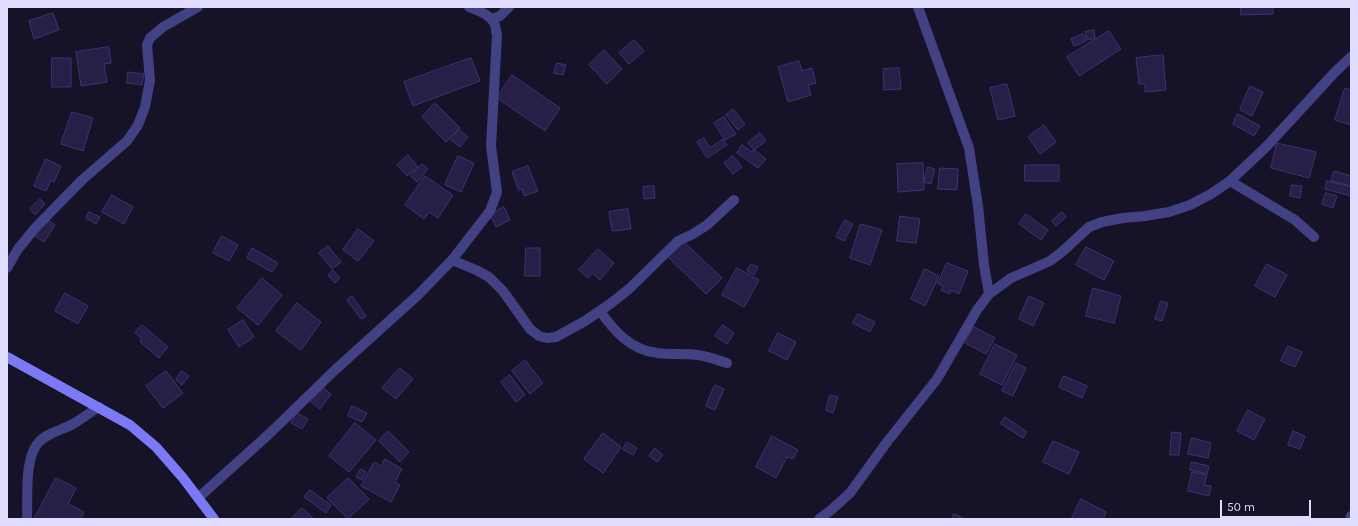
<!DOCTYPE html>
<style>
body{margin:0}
#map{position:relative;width:1358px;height:526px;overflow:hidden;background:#161228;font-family:Karla,sans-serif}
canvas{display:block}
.frame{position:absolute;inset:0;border:8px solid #dfdcfd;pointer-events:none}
.scale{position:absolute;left:1220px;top:500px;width:91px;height:18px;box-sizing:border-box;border:2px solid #dfdcfd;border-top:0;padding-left:5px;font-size:12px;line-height:14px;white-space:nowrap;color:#dfdcfd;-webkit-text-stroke:3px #161228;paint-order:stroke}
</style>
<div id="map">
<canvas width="1358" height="526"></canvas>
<div class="frame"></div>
<div class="scale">50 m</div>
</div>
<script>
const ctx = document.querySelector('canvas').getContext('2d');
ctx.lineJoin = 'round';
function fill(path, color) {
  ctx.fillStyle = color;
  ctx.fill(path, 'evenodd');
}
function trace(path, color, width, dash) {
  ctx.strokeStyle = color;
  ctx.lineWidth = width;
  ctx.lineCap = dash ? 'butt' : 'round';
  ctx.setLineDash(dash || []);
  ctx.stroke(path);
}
const building = new Path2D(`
 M 1241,7 L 1273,7 L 1273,14 L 1241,15 Z
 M 53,13 L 59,30 L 34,39 L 29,21 Z
 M 1094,30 L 1095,38 L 1087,40 L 1085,32 Z
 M 1109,31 L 1121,49 L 1079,76 L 1067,57 Z
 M 1083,34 L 1086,41 L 1074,46 L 1071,39 Z
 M 634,40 L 644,51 L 629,64 L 619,53 Z
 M 109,47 L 111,63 L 104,64 L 107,82 L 81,86 L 76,52 Z
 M 604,50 L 622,69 L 607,84 L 589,65 Z
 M 1163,55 L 1166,90 L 1145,92 L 1145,84 L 1139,84 L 1136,58 Z
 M 52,58 L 71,58 L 71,87 L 52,87 Z
 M 471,58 L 480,81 L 413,106 L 404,82 Z
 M 799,61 L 802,71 L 812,68 L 816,83 L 808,85 L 811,95 L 788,102 L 778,67 Z
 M 557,63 L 566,65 L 563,75 L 554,73 Z
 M 899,68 L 901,89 L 884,90 L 883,69 Z
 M 128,72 L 144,74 L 142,85 L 127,83 Z
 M 512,75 L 560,108 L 545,131 L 497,98 Z
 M 1007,84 L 1015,116 L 998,120 L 990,88 Z
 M 1250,86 L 1263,92 L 1252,116 L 1240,110 Z
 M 1345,88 L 1351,90 L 1351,125 L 1335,120 Z
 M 435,103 L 460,128 L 446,142 L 422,117 Z
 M 733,109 L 745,124 L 738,130 L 726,115 Z
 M 72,112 L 93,118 L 83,151 L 61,144 Z
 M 1238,114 L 1260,126 L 1254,136 L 1233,124 Z
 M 724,117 L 736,134 L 725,140 L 714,123 Z
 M 1044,125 L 1056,142 L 1040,154 L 1028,137 Z
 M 459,130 L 468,137 L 460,147 L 451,140 Z
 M 760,133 L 766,141 L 754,150 L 748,143 Z
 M 704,138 L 710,148 L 723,139 L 727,145 L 707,158 L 697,142 Z
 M 1277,143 L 1316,152 L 1309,178 L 1271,168 Z
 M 742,145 L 752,152 L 754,150 L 766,159 L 758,168 L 737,153 Z
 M 408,155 L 418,167 L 407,176 L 397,165 Z
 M 458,156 L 474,163 L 461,192 L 445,185 Z
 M 733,156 L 742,167 L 733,174 L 724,163 Z
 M 46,159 L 61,166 L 54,182 L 51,180 L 46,191 L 34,186 Z
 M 923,163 L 924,190 L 898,192 L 897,164 Z
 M 422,164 L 428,169 L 417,182 L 411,176 Z
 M 1025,165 L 1059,165 L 1059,181 L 1025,181 Z
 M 528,166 L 538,191 L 524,196 L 522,189 L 519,191 L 512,172 Z
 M 928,167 L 935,169 L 931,184 L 924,182 Z
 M 940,168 L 958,169 L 957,190 L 938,189 Z
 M 1334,171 L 1351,176 L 1351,186 L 1331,181 Z
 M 425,176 L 453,195 L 438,218 L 429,212 L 424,219 L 405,205 Z
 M 1327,181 L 1351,187 L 1351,196 L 1325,189 Z
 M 1292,185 L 1302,186 L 1300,198 L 1290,196 Z
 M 654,186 L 655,198 L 644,199 L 643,187 Z
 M 1326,193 L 1337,196 L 1333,208 L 1322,204 Z
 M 112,195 L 133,207 L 124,224 L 102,212 Z
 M 40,199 L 45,204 L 35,215 L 30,209 Z
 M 504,207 L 510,220 L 496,227 L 490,214 Z
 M 628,209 L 631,229 L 612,231 L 609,212 Z
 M 89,212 L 100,217 L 96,224 L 86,218 Z
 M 1062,212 L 1066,217 L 1056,226 L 1052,221 Z
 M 1026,214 L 1048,230 L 1041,240 L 1019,224 Z
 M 900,216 L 920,219 L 916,243 L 897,241 Z
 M 46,219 L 55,225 L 44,242 L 35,236 Z
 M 845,220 L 853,224 L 844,241 L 836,237 Z
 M 861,224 L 882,230 L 870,265 L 850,258 Z
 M 358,229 L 374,241 L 358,261 L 343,250 Z
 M 222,236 L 238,245 L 229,261 L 213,253 Z
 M 683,241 L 722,278 L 706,294 L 668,257 Z
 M 328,246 L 341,262 L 332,269 L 319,253 Z
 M 1086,247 L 1114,261 L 1104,280 L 1076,265 Z
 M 252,248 L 278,263 L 272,272 L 247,258 Z
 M 526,248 L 540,248 L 540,276 L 525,276 Z
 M 598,249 L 614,263 L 600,280 L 592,273 L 588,278 L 579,270 Z
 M 947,263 L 968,271 L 959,294 L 951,290 L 950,294 L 941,290 L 943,286 L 938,284 Z
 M 751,264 L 758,267 L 754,275 L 747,271 Z
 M 1267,264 L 1287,275 L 1275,297 L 1255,286 Z
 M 737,268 L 759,280 L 744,307 L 722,295 Z
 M 925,269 L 939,276 L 925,306 L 911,299 Z
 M 333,270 L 340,278 L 335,283 L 328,275 Z
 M 262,278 L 282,295 L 258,325 L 237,308 Z
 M 1093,288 L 1121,296 L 1114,323 L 1086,316 Z
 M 65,293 L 88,306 L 78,324 L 55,311 Z
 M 352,296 L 366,316 L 361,319 L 347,300 Z
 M 1029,296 L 1044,303 L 1033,326 L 1019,319 Z
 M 1161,301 L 1168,303 L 1162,321 L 1155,319 Z
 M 297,303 L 321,322 L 301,350 L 276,331 Z
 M 858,314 L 875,322 L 870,332 L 853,323 Z
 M 243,320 L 254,337 L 239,347 L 228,330 Z
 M 142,325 L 168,347 L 159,358 L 140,342 L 142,339 L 135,333 Z
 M 723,325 L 734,333 L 727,344 L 715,336 Z
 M 974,327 L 995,338 L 986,354 L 965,343 Z
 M 778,333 L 796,342 L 787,360 L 769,351 Z
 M 995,344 L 1017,355 L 1002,385 L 980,374 Z
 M 1288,346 L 1302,352 L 1295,367 L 1281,361 Z
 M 525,360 L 543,383 L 530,394 L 512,371 Z
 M 1016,363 L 1026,368 L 1013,396 L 1002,391 Z
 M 400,368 L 413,379 L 396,399 L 382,388 Z
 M 166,371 L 183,393 L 163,408 L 146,386 Z
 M 182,371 L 189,376 L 182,385 L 176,380 Z
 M 510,375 L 525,395 L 516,402 L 501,382 Z
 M 1064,376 L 1087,386 L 1082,398 L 1059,387 Z
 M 715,385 L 724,389 L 715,410 L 706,406 Z
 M 321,387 L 331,394 L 320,409 L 311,402 Z
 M 830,395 L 838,397 L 833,413 L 826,410 Z
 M 352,406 L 367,413 L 362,422 L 348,416 Z
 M 1248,410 L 1265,419 L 1254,440 L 1237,431 Z
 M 297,413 L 308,419 L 302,429 L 291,423 Z
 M 1005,417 L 1027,432 L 1023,438 L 1001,424 Z
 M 355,423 L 376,440 L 349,472 L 329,456 Z
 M 388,431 L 409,452 L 400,462 L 379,441 Z
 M 1293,431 L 1305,436 L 1300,449 L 1288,445 Z
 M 1172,432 L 1181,433 L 1179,455 L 1170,455 Z
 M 603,433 L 621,447 L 603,473 L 584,459 Z
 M 772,436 L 798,450 L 793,459 L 787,457 L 776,478 L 756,467 Z
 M 1192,438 L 1211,443 L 1208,458 L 1188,454 Z
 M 1053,441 L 1079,452 L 1069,474 L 1043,462 Z
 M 627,442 L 637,448 L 633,455 L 623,449 Z
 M 655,448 L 663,455 L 657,462 L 649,456 Z
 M 385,459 L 402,469 L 395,482 L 400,485 L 391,502 L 361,486 L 374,462 L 381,466 Z
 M 1192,462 L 1209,466 L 1207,474 L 1190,470 Z
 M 361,469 L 366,472 L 362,480 L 356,477 Z
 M 1192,472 L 1207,475 L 1204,485 L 1211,486 L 1209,496 L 1188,491 Z
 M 56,478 L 76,488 L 68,504 L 84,512 L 81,519 L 34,519 Z
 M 348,478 L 369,499 L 348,519 L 327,498 Z
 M 310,490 L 331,505 L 326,513 L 304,497 Z
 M 1081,499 L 1106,512 L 1103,519 L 1074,519 L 1072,518 Z
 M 302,508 L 314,519 L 291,519 Z
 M 954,514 L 965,519 L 952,519 Z`);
fill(building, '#271f48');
trace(building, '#3f3372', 1);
trace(new Path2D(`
 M 918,7 L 969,148 L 978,206 L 984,265 L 989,294
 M 492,19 L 500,16 L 509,7
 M 1230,181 L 1295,220 L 1314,237
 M 452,260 L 476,270 L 489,277 L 503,291 L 530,329 L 539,336 L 547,338 L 556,337 L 585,321 L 610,304 L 629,289 L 678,241 L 693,234 L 707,225 L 734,200
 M 7,268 L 18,249 L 36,227 L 82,180 L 127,141 L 138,125 L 145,107 L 150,80 L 147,45 L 150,38 L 163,27 L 198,7
 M 600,311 C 614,331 631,350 657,353 C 670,355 684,353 697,355 C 707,356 717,360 727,363
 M 198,498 L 268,435 L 335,370 L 418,295 L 452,260 L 490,211 L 497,192 L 491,146 L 497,35 C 496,32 496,28 495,25 C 492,16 478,10 469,7
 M 27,519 C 28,499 24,459 38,443 C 46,433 62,430 73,424 C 82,419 90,412 99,407
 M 819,519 L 830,511 L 850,493 L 887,442 L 937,379 L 977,310 L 989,294 L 1011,278 L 1050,261 L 1063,251 L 1089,227 L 1102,222 L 1123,218 L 1145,216 L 1169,212 L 1190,205 L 1211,194 L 1230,181 L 1267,146 L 1335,72 L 1351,57
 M 1350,519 L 1351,516`), '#424184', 10);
trace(new Path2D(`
 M 7,357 L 130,425 L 156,447 L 183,478 L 214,519`), '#7b79f6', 10);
</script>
